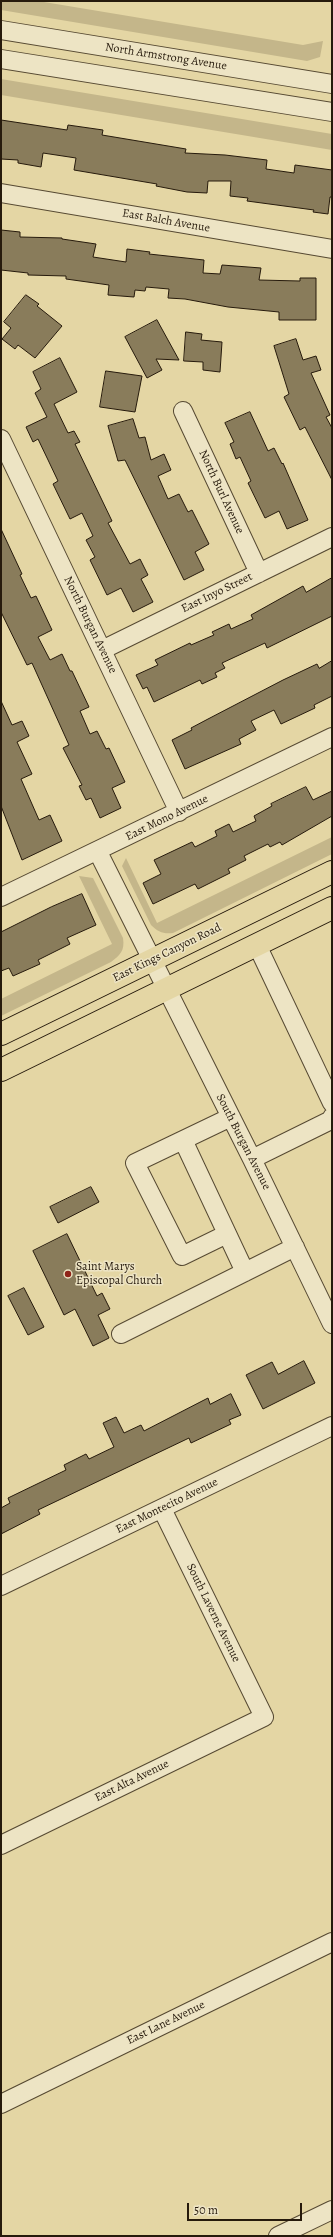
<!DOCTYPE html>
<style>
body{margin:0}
#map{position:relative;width:333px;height:2237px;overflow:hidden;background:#e4d6a4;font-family:Alegreya,serif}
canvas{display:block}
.frame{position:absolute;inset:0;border:2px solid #261a0c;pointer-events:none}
.scale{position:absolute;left:187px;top:2203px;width:115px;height:18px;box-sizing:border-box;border:2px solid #261a0c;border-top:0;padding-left:5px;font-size:12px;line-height:14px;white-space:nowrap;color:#261a0c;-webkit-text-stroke:3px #ede4c4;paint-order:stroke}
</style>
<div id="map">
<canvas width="333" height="2237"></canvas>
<div class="frame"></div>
<div class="scale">50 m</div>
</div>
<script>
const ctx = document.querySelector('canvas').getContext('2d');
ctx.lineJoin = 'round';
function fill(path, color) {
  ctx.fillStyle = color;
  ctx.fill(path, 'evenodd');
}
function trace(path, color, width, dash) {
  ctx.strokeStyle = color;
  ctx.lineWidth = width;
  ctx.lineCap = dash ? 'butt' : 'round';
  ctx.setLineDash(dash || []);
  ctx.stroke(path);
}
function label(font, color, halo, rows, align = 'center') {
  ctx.font = font + ' Alegreya,serif';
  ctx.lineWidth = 3;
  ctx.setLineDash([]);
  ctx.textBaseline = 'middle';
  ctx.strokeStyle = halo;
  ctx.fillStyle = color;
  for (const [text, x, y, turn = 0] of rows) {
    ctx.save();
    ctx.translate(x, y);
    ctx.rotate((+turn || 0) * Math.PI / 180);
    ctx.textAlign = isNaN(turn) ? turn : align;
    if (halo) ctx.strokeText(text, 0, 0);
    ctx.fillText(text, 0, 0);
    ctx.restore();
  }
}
fill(new Path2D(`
 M 1,1 L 38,1 L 303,45 L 323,41 L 320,57 L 307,61 L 1,10 Z
 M 1,79 L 332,134 L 332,150 L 1,95 Z
 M 332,837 L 332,854 L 173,933 C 163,934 158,932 151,925 L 122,866 L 126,858 L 157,923 Z
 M 79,876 L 93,878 L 123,938 C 125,951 120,955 111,962 L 1,1016 L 1,999 L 112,944 Z`), '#c4b68a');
const building = new Path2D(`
 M 1,120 L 67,130 L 68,125 L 103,130 L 102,135 L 186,149 L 185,153 L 225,155 L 267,160 L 266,169 L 294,173 L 295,165 L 332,170 L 332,197 L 330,197 L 328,214 L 313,212 L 314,210 L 247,201 L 248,198 L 230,196 L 231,181 L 208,181 L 207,193 L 187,192 L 156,186 L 157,184 L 74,170 L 76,158 L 43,153 L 41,167 L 18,163 L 18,160 L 1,159 Z
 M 1,230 L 20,232 L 20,237 L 62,238 L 62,239 L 96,244 L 93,257 L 126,262 L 127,249 L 150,252 L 149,254 L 204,260 L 203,273 L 220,274 L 222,265 L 261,268 L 259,280 L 300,281 L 300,278 L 316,278 L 316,320 L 279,320 L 279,312 L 228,307 L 185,299 L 168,298 L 169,289 L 146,287 L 145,291 L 135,290 L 134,297 L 108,295 L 109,285 L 66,279 L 66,276 L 28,275 L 28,273 L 1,270 Z
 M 26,295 L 39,304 L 37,306 L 62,326 L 35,358 L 18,345 L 15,349 L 2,339 L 11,328 L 4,322 Z
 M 157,320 L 179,360 L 156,359 L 162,370 L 147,378 L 125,337 Z
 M 186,332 L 202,334 L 201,340 L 222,342 L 220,372 L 203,370 L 203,362 L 184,361 Z
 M 296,339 L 303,360 L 316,356 L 321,370 L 311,373 L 330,415 L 326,417 L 332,428 L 332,480 L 305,427 L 300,430 L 284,397 L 289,394 L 274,346 Z
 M 60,358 L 77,392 L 54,404 L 68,433 L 74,431 L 80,442 L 75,444 L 112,521 L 108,523 L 130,564 L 140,559 L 148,575 L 141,579 L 153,602 L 133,612 L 121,588 L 107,595 L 90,560 L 95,557 L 86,540 L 93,536 L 82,513 L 70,519 L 53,484 L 58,481 L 49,462 L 38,439 L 33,442 L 26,427 L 47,417 L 35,393 L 41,389 L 33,372 Z
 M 106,371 L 142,376 L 135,412 L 100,407 Z
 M 250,412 L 268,451 L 274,448 L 282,464 L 283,463 L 308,520 L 287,529 L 279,511 L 265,518 L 248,483 L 251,481 L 240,457 L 236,459 L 230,444 L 234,442 L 225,423 Z
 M 133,419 L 139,438 L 145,437 L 151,460 L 164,454 L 171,470 L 158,476 L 168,499 L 179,494 L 188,512 L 192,510 L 209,544 L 195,552 L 204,570 L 184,580 L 125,460 L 118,461 L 108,426 Z
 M 1,529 L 22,574 L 20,575 L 31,598 L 36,596 L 52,630 L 38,637 L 50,660 L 62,654 L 70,671 L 72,671 L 89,707 L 80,711 L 90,734 L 97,731 L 106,749 L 109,748 L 125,782 L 112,788 L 121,808 L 100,818 L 91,798 L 86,800 L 79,786 L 82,785 L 63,748 L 69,745 L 32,663 L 27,665 L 1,612 Z
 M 332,578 L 332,616 L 267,648 L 265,643 L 222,663 L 225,668 L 215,673 L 217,677 L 202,684 L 200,680 L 154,702 L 147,687 L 143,689 L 136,675 L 158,665 L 155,660 L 190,643 L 191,645 L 214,635 L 212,632 L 229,624 L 231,629 L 253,619 L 251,615 L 303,586 L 306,592 Z
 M 332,661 L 332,696 L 314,705 L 315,708 L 281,724 L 274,710 L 251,721 L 256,730 L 239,739 L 241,744 L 185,769 L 172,740 L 192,730 L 191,728 L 208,719 L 283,680 L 317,664 L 319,668 Z
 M 1,701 L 12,725 L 22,721 L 29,736 L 17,742 L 32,774 L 21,779 L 39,820 L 50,815 L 62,841 L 22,860 L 1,806 Z
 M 306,787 L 313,800 L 332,791 L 332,816 L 282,845 L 280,842 L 270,847 L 268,844 L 244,856 L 246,860 L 228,869 L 230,873 L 198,889 L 195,884 L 153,904 L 143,883 L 161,874 L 154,860 L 192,842 L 195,847 L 217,836 L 215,831 L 229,824 L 233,832 L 256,821 L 254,816 L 272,806 L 271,804 Z
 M 82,894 L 96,925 L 67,938 L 70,944 L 38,960 L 40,964 L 13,976 L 9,968 L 1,971 L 1,932 L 51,907 Z
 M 91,1187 L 99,1202 L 58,1223 L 50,1207 Z
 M 67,1234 L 97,1296 L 102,1293 L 110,1309 L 98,1315 L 109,1338 L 93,1346 L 75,1309 L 64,1315 L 33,1251 Z
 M 24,1288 L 44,1327 L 28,1335 L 8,1296 Z
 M 304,1361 L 315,1383 L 263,1409 L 246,1375 L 272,1362 L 278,1374 Z
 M 231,1394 L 241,1415 L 229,1420 L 231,1424 L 191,1443 L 189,1438 L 61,1499 L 38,1510 L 40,1514 L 1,1534 L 1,1508 L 10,1503 L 8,1498 L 66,1470 L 64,1465 L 86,1454 L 89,1459 L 114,1447 L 103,1423 L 116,1417 L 124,1433 L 141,1425 L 144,1431 L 208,1398 L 210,1404 Z`);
fill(building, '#897c5b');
trace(building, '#261a0c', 1);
const minor = new Path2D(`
 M 1,30 L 332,84
 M 1,59 L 332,112
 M 1,193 L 332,249
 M 183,411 L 259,573
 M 1,439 L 179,812
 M 102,650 L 332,537
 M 98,852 L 252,1159 L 332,1324
 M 1,897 L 332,737
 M 257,945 L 332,1103
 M 183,1140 L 231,1117
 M 252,1159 L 331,1120 L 332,1117
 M 227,1234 L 182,1256 L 135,1163 L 183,1140 L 245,1272
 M 121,1334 L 295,1247
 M 1,1586 L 332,1426
 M 1,1845 L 264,1717 L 162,1509
 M 1,2104 L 332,1942
 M 278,2236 L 332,2210`);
const major = new Path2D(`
 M 1,1034 L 332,872
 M 1,1070 L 332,908`);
trace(minor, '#564932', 20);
trace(major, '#261a0c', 24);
trace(minor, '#ede4c4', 18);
trace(major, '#e4d6a4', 22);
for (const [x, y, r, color] of [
 [68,1274,4,"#8f2418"]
]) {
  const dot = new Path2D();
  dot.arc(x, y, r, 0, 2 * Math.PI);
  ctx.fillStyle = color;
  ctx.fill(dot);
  trace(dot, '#ede4c4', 1.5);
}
label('12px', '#261a0c', '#ede4c4', [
 ["North Armstrong Avenue",166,57,9],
 ["East Balch Avenue",166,221,10],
 ["North Burl Avenue",221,492,65],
 ["East Inyo Street",217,593,-26],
 ["North Burgan Avenue",90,625,64],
 ["East Mono Avenue",167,818,-26],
 ["East Kings Canyon Road",167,953,-26],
 ["South Burgan Avenue",243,1142,63],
 ["East Montecito Avenue",167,1506,-26],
 ["South Laverne Avenue",213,1613,64],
 ["East Alta Avenue",132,1781,-26],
 ["East Lane Avenue",166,2023,-26]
]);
label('12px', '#261a0c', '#ede4c4', [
 ["Saint Marys",76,1267],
 ["Episcopal Church",76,1281]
], 'left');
</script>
